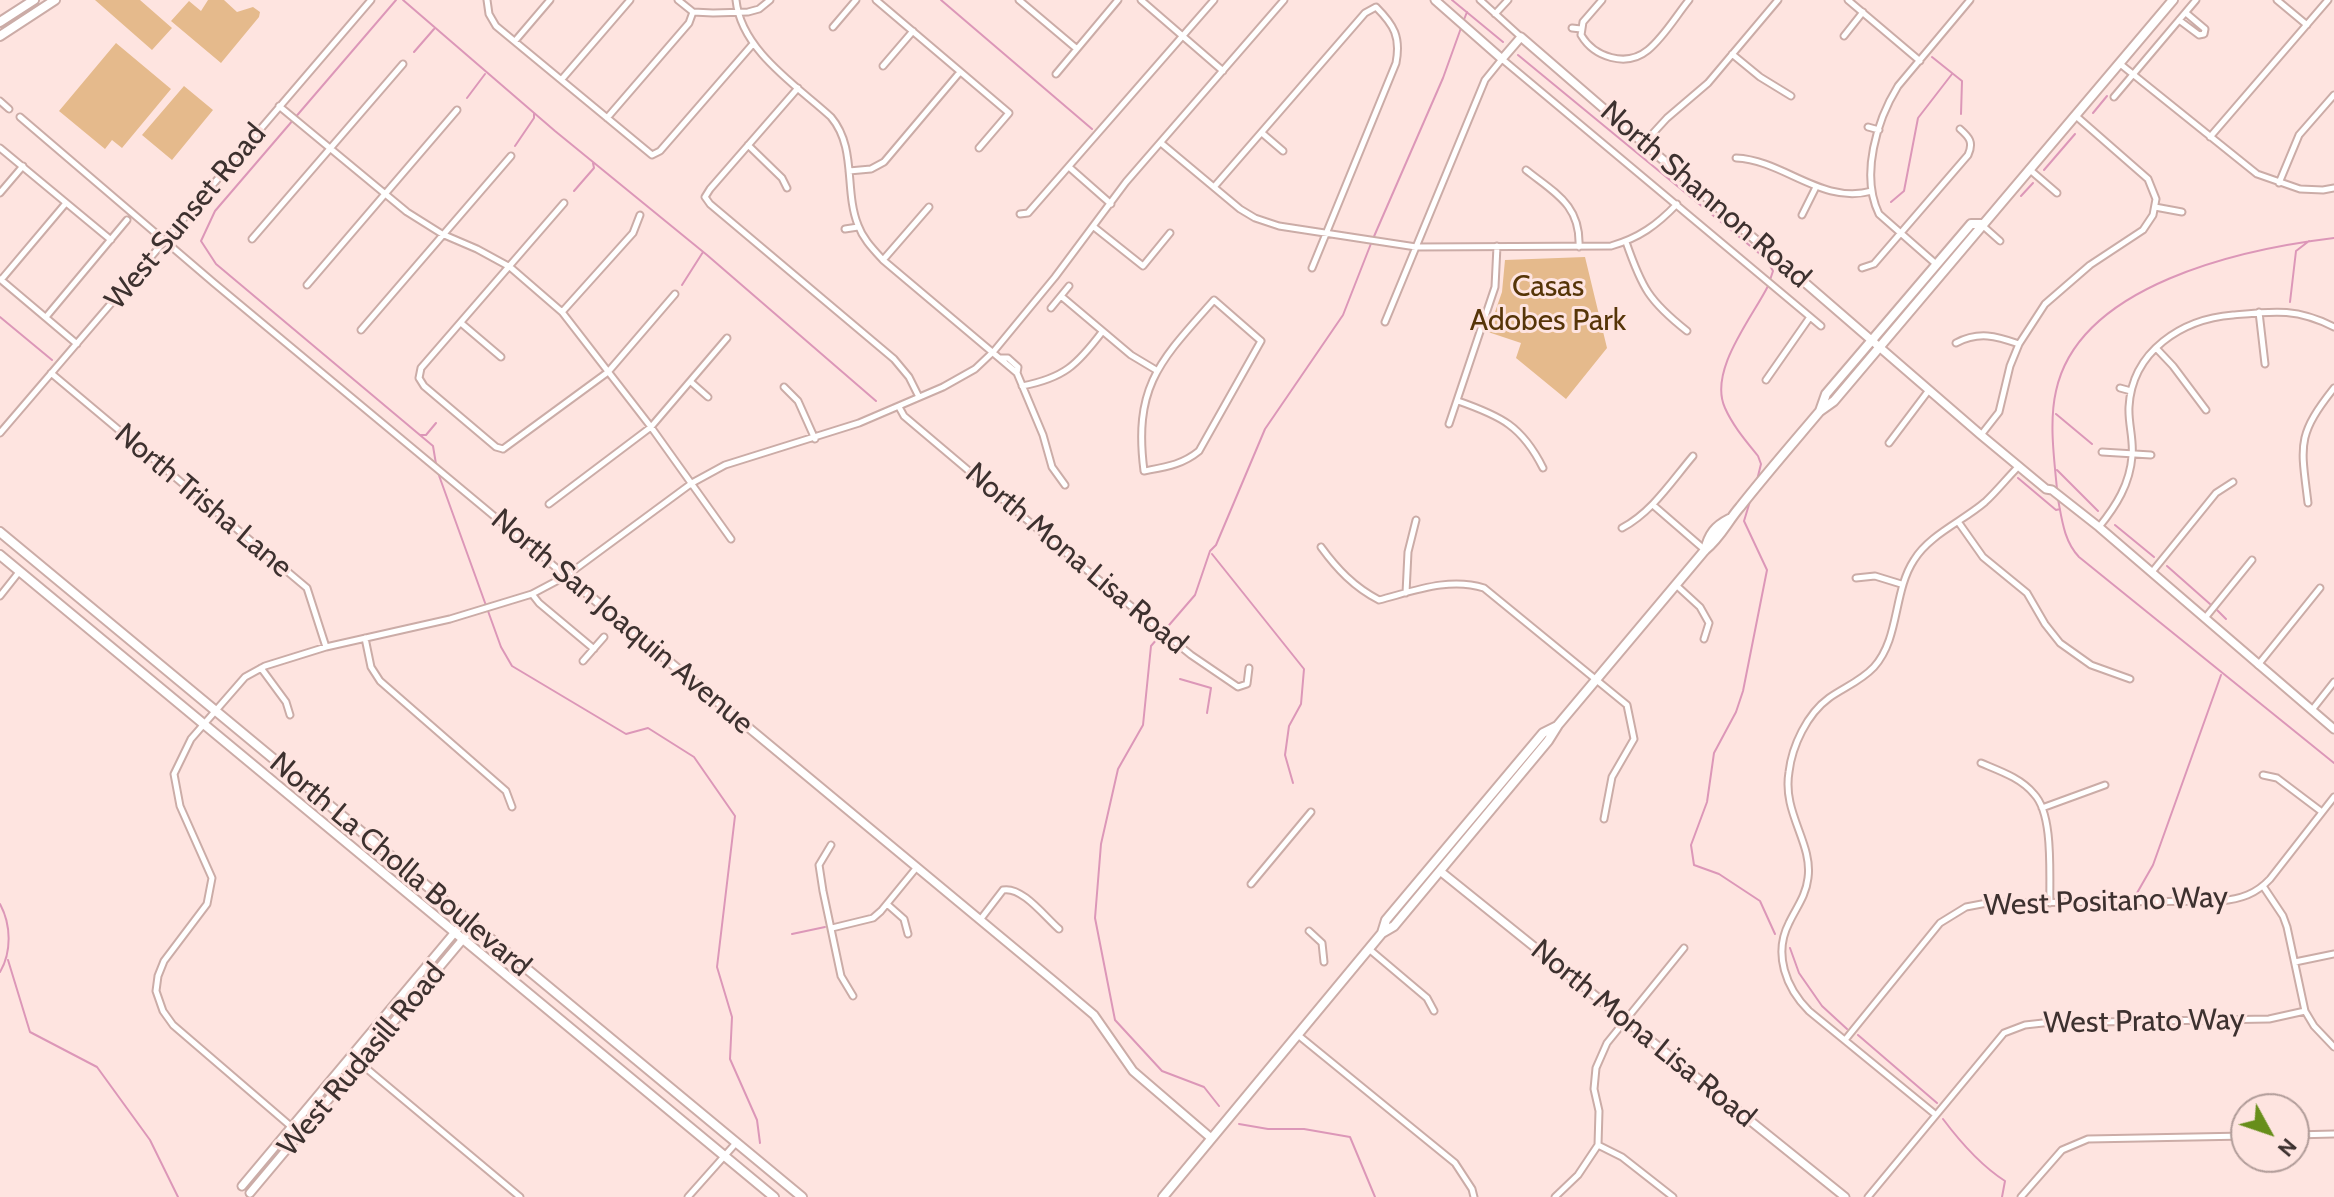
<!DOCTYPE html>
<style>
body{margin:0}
#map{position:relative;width:2334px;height:1197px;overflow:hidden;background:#fee4e0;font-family:Cabin,sans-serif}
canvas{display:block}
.north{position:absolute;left:2230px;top:1093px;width:80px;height:80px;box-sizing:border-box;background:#fee4e0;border:2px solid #b19c99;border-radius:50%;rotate:130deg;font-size:22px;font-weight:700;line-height:32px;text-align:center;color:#3d312f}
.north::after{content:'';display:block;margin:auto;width:28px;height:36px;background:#678e1a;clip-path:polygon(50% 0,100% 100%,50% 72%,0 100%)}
</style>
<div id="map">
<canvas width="2334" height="1197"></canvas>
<div class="north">N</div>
</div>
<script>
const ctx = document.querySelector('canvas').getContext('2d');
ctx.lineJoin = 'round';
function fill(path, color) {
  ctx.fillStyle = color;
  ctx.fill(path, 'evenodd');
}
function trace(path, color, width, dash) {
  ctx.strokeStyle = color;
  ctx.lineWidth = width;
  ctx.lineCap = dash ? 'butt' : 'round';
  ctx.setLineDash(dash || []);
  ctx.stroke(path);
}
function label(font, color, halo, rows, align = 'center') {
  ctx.font = font + ' Cabin,sans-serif';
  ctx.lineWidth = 6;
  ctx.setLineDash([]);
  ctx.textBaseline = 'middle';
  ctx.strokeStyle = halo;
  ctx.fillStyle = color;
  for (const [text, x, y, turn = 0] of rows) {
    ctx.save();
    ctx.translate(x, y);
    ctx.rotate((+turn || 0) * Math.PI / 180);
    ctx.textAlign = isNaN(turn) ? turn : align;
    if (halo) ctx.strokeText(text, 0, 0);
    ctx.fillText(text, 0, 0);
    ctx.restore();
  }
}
fill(new Path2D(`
 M 95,0 L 140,0 L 172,28 L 152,50 Z
 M 208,0 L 224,0 L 237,12 L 253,7 L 260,12 L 259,17 L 221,63 L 171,21 L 189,1 L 201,11 Z
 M 116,43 L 171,89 L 122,148 L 112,140 L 105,149 L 59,111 Z
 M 184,86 L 213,110 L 172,160 L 142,135 Z
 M 1585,257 L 1607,348 L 1566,399 L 1516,358 L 1521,343 L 1488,332 L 1502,292 L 1505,260 Z`), '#e5ba8c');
trace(new Path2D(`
 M 396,0 L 215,211 L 201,241 L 216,264 L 433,446 L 436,464
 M 403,0 L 555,131 L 707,255 L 876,401
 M 941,0 L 1092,129
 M 1452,0 L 1503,42
 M 1463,22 L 1467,12
 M 414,52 L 434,29
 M 1518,55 L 1766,259 L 1773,271 L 1770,280
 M 1932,57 L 1962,81 L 1961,114
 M 467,98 L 485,74
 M 2093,113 L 2107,96
 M 515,146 L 534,118 L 534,113
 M 2044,170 L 2075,134
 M 574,191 L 594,168 L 593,163
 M 2021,196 L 2033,183
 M 1891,202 L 1904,191 L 1918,118 L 1952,74
 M 682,285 L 703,252
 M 2290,302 L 2296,251 L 2309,241
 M 0,317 L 52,360
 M 2056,414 L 2092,444
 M 420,435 L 426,435 L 436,423
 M 437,470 L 501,647 L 512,666 L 626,734 L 648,728 L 694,757 L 735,816 L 717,967 L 732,1017 L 730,1059 L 757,1120 L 760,1143
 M 2057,470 L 2098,511
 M 2018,478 L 2056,510 L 2060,509
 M 1757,480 L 1761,464 L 1758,456 C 1746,441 1733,426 1725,408 C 1708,371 1752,318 1768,286
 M 2057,489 C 2054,458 2049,421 2056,391 C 2079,284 2243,249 2334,238
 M 1751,498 L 1744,521 L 1767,570 L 1743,691 L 1736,712 L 1714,753 L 1707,802 L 1691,845 L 1694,865 L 1719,874 L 1760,901 L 1775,934
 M 2058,499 C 2062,520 2064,541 2079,557 L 2334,763
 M 2115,525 L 2154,557
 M 1212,554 L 1304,669 L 1301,704 L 1289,726 L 1285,755 L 1293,783
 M 2167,566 L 2210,604
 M 2217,610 L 2226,619
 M 1180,679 L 1211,688 L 1207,713
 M 2137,893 L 2153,865 L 2221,675
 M 0,904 C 11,924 12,952 0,972
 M 792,934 L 825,927
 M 1790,948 L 1799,973 L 1822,1006 L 1847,1029
 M 8,960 L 30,1032 L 97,1067 L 150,1140 L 178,1197
 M 1858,1035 L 1937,1103
 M 1219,1106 L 1204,1087 L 1162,1071 L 1115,1020 L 1095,918 L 1101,844 L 1118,769 L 1143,725 L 1151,646 L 1195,595 L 1210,551 L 1216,545 L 1265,429 L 1343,315 L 1372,241 L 1443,78 L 1461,28
 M 1943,1119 C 1961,1143 1980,1165 2005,1181 L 2002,1197
 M 1239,1124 L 1268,1129 L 1304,1129 L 1350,1137 L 1375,1197`), '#dc97b8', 2);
const minor = new Path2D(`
 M 487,0 L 489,14 L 496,26 L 652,155 L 660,151 L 752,45
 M 678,0 L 693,12 L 713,13 L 748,12 L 759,9 L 770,0
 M 736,0 C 741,50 796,85 831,117 C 857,148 844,190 858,225 C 863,239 873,249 883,260 L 1017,373
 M 876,0 L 1009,113 L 979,148
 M 1019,0 L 1077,49
 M 1141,0 L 1223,71
 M 1480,0 L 1521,37
 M 1602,0 L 1583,22 L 1581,35 C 1594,57 1626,68 1648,50 C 1664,37 1676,16 1689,0
 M 1848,0 L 1920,61
 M 2277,0 L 2307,25
 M 1495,14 L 1508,0
 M 2179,20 L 2199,35 L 2204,34 L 2205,29 L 2186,13
 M 833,27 L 856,0
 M 1572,28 L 1581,29
 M 1844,36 L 1863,12
 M 515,41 L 550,0
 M 1732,54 L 1760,77 L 1791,96
 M 2119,63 L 2257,174 L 2300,189 L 2323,190 L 2334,188
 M 883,66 L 913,31
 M 1056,74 L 1118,0
 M 562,79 L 630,0
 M 2114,97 L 2196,0
 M 0,101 L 9,109
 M 279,106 L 407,212 L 442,234 L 477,249 L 510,267 L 562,312 L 651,427 L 731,539
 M 20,117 L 214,283 L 566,576
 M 607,118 L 689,23 L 693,12
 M 1868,127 L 1879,130
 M 1262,133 L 1283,151
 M 2210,137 L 2328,0
 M 1645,142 L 1667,118 L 1708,83 L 1778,0
 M 1161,143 L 1240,209 L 1255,218 L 1279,226 L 1416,247 L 1611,246 C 1639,238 1657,225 1677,204
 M 748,145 L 782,178 L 787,188
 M 0,148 L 111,240
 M 1736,158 C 1784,160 1821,205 1872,191
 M 1069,167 L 1111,204
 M 2029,169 L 2057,193
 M 1526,170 C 1555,193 1581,205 1579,247
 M 849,171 L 871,169 L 884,162 L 960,72
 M 2279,183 L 2299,135 L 2334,95
 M 1214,187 L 1365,13 L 1376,7 C 1394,25 1401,37 1396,63 L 1312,268
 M 0,193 L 23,166
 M 705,197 L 710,204 L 894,359 L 909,377 L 919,397
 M 705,197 L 710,189 L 798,88
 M 2155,207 L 2182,212
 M 1020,214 L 1028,213 L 1214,0
 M 1802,215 L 1816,187
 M 1982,225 L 2000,241
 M 1094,227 L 1143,266 L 1170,233
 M 845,229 L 858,227
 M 252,239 L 403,64
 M 1626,242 C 1642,288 1649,301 1687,331
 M 883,260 L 929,207
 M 1936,264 L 1879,214 C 1860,175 1877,120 1898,86 L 1970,0
 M 1862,268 L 1874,264 L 1968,155 C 1974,142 1969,137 1960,129
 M 0,279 L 77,344
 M 1,280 L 66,203
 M 307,285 L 457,110
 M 1061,296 L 1131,355 L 1156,370
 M 1214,300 L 1261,341 L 1199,451 C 1182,465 1165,467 1144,471 C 1133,385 1161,360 1214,300 Z
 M 1051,308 L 1069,286
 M 562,312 L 633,233 L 640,215
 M 2259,312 L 2265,364
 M 46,317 L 127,220
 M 1385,322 L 1485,80 L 1502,59 L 1821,326
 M 461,323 L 501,357
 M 361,330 L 511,156
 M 1956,343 C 1979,331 1996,336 2019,344
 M 2156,348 L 2173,366 L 2206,410
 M 1000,358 L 1008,358 L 1018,367 L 1017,373 L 1043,435 L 1052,467 L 1065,485
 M 51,373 L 307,588 L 326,647
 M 419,378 L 421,368 L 564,203
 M 419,378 L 424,386 L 496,447 L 503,449
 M 1766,380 L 1810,317
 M 691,382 L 708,397
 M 1022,386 C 1064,378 1077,365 1102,332
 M 784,387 L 798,401 L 815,439
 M 2120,388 L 2131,391
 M 1458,401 C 1501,416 1522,426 1543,468
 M 899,407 L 904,416 L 1072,558 L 1191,655 L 1238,687 L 1247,684 L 1249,668
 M 1449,424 L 1495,287 L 1497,246
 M 0,433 L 371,0
 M 1981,435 L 1999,412 L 2010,366 L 2019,344 L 2045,304 L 2090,265 L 2143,230 L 2153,215 L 2156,199 L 2148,179 L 2076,116
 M 1889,443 L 1929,390
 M 503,449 L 608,372 L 675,294
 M 2102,452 L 2151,455
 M 2308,503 C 2301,445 2296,436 2334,388
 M 549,504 L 651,427 L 727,338
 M 1653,505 L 1705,550
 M 1959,523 L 1983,557 L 2027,593 L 2045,624 L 2060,643 L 2091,665 L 2130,679
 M 2099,527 C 2116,506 2130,484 2132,456 C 2134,440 2128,423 2129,407 C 2132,351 2182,319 2233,315 C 2274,311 2297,308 2334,327
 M 1622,528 C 1652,512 1671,482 1693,456
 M 1321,547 C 1337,569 1354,587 1379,600 C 1414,591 1449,577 1484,588 L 1627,705 L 1634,739 L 1612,777 L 1604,819
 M 2152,572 L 2216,493 L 2233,482
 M 1856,578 L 1875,576 L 1901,584
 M 1676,585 L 1700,607 L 1709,623 L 1704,639
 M 1406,593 L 1408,552 L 1416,520
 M 532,594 L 539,603 L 594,649
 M 0,596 L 19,572
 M 2205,618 L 2252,560
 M 365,638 L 371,667 L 380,681 L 506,791 L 512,807
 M 583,661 L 604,637
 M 2258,665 L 2320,588
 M 261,668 L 286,702 L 290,715
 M 2312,710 L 2334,682
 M 1981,763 C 2000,771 2021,778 2034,794 C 2054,815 2049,875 2050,903
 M 2263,775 L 2277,778 L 2322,812
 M 2042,808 L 2105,785
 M 831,845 L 819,865 L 823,891 L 841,976 L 853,996
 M 1251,884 L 1311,812
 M 2263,886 L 2283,916 L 2287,927 L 2305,1011 L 2314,1026 L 2334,1047
 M 887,904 L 904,919 L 908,934
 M 980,920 L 1003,890 C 1022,886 1045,917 1059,929
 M 832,928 L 873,918 L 881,911 L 917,867
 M 1309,931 L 1322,943 L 1324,962
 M 1369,949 L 1427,998 L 1434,1011
 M 2295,962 L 2334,954
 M 1298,1035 L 1455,1163 L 1472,1189 L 1474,1197
 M 1845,1040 L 1940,923 L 1966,907 L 1987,903 L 2220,901 C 2241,899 2256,894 2270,879 L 2334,797
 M 354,1058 L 520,1197
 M 1936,1115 L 1809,1011 C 1786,988 1773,954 1789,923 C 1796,908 1806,896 1808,878 C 1813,843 1782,813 1789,772 C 1792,746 1807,714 1829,698 C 1843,688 1861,681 1874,667 C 1900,638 1893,592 1914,560 C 1929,535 1963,521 1985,502 C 1997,491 2007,478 2018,467
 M 294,1129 L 173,1025 L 163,1011 L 156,991 L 158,976 L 164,961 L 207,904 L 212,878 L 180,806 L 174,774 L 191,739 L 245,677 L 265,666 L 326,647 L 450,619 L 532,594 L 566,576 L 692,483 L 725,465 L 859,423 L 943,387 L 975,369 L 994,351 L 1055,277 L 1126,182 L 1284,0
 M 2294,1135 L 2334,1134
 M 1598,1145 L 1622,1157 L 1673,1197
 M 688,1197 L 736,1143
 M 1555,1197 L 1578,1175 L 1598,1145 L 1599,1111 L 1594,1089 L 1596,1068 L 1607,1043 L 1684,948
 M 1868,1197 L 2004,1033 L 2025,1025 L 2043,1023 L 2269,1019 L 2305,1011
 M 2021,1197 L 2062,1150 L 2088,1139 L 2246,1136`);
const tertiary = new Path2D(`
 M 1435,0 L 1502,59 L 1521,37 L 1981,435 L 2046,489 L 2052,490 L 2099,527 L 2334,729
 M 566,576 L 1055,982 L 1094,1015 L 1133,1071 L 1211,1138
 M 1440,871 L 1845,1197
 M 242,1186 L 466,919
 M 250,1193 L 474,926`);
const primary = new Path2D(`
 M 0,22 L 34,0
 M 0,36 L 55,0
 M 1820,411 L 1826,394 L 1971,224 L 1981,224
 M 0,532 L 802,1197
 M 1705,550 C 1709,534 1715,526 1729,519
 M 0,555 L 774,1197
 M 1382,933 L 1386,920 L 1543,733 L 1557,726
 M 1163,1197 L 1382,933 L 1394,926 L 1548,741 L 1558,725 L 1705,550 C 1721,537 1727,522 1740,507 C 1766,474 1793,443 1820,411 L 1834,401 L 2173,0`);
trace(minor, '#cbaca7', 9);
trace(tertiary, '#cbaca7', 11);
trace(primary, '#cbaca7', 12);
trace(minor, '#fff', 5);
trace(tertiary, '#fff', 7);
trace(primary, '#fff', 8);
label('30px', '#3d312f', '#fee4e0', [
 ["North Shannon Road",1705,195,41],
 ["West Sunset Road",186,217,-50],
 ["North Trisha Lane",203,501,40],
 ["North Mona Lisa Road",1076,559,40],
 ["North San Joaquin Avenue",622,622,40],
 ["North La Cholla Boulevard",400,865,40],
 ["West Positano Way",2106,902,-2],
 ["West Prato Way",2144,1022,-1],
 ["North Mona Lisa Road",1643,1034,39],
 ["West Rudasill Road",362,1060,-50]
]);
label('30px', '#563508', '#fee4e0', [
 ["Casas",1548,287],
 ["Adobes Park",1548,321]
]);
</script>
